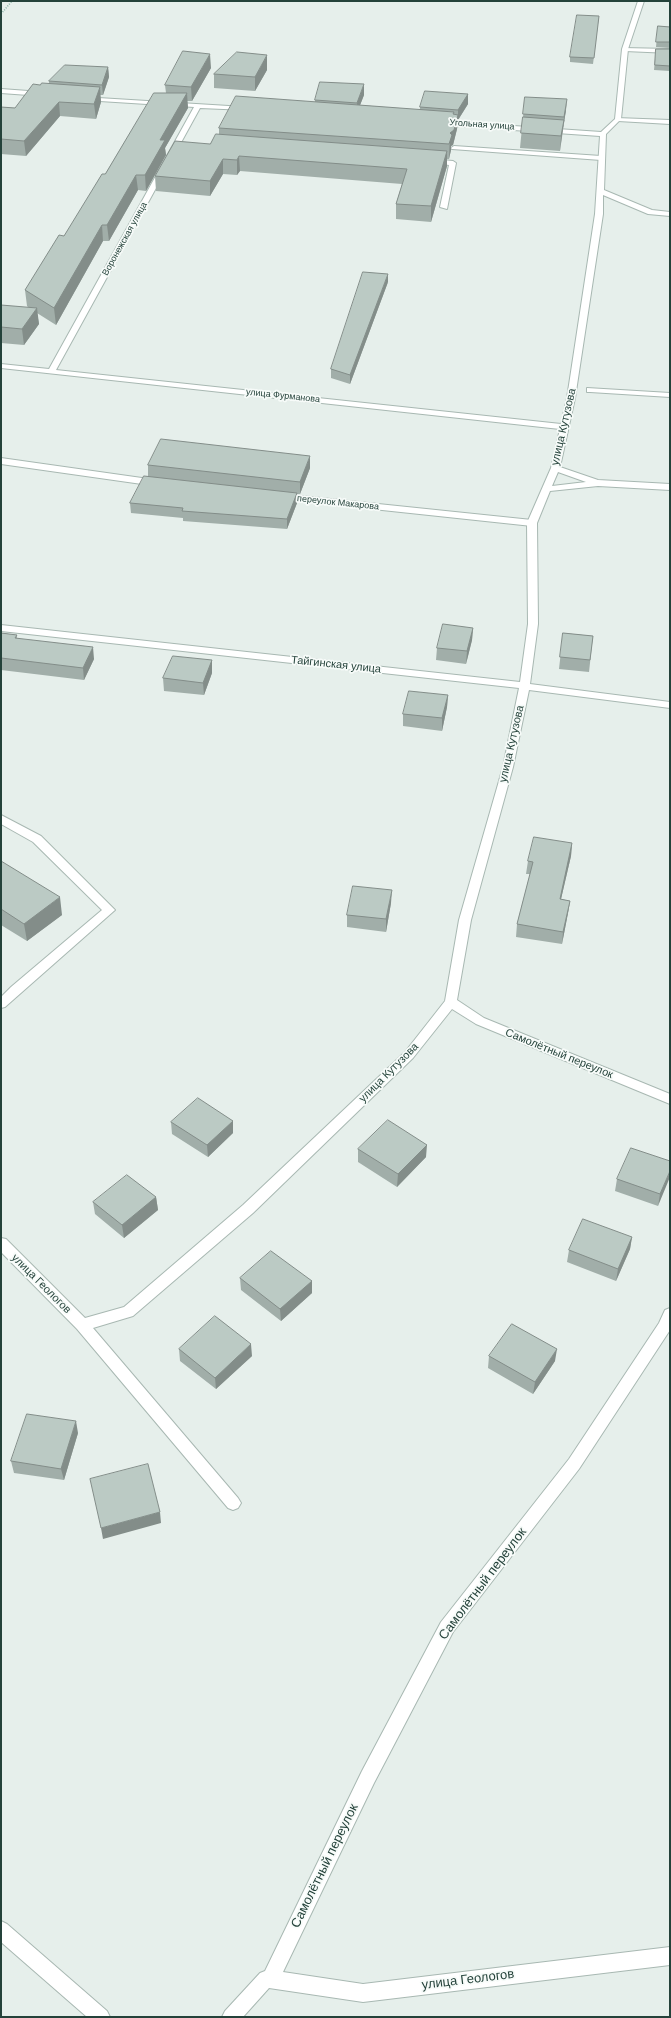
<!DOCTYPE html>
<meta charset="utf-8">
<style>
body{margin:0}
#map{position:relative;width:671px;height:2018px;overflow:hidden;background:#e6efeb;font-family:"DM Sans",sans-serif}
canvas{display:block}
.frame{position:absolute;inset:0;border:2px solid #24423a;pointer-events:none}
</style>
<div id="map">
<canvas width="671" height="2018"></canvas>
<div class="frame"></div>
</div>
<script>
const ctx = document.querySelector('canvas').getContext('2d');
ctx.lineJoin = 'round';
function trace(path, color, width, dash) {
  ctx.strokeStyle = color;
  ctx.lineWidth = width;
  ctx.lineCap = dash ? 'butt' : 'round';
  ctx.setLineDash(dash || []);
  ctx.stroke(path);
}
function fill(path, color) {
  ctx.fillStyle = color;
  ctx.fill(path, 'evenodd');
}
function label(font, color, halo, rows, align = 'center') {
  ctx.font = font + ' "DM Sans",sans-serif';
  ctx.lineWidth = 3.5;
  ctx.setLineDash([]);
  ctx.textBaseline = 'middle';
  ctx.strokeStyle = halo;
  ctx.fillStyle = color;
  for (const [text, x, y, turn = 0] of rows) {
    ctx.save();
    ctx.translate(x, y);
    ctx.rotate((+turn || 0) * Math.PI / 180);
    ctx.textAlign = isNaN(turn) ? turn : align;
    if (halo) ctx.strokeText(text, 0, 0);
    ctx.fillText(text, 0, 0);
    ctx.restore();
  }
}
const lane = new Path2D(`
 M 623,48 L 670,49 L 670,53 L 625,51 L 623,50 Z
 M 616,118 L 670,120 L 670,124 L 618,121 L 616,120 Z
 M 454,146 L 601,156 L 604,158 L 601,160 L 452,149 L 451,148 Z
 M 430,159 L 453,161 L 456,163 L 447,209 L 440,207 L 449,165 L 428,162 L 427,161 Z
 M 587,388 L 670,393 L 670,397 L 590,392 L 587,392 Z
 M 1,458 L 156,480 L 160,483 L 156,486 L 1,464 Z
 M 282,494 L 532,520 L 537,523 L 532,526 L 279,499 L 278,497 Z
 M 1,815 L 41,836 L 115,910 L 5,1007 L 1,1008 L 1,997 L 11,987 L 102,910 L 33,842 L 1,824 Z
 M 1,1921 L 7,1924 L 107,2011 L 110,2017 L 87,2017 L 1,1942 Z`);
const street = new Path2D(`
 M 638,1 L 644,1 L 628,49 L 621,119 L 606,134 L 604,190 L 652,210 L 670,212 L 670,216 L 648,214 L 603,195 L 603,214 L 575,398 L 560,467 L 598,480 L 670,484 L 670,490 L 598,486 L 550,491 L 537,523 L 538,624 L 530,684 L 670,702 L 670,708 L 529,690 L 513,767 L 471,920 L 457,1000 L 484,1018 L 670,1094 L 670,1104 L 476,1024 L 452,1009 L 413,1058 L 253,1213 L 133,1316 L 93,1328 L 238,1498 L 241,1503 L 238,1508 L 233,1510 L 228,1508 L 77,1329 L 1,1252 L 1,1238 L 6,1239 L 85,1318 L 124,1307 L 243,1205 L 405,1052 L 445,1001 L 459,920 L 503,767 L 519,688 L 1,631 L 1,625 L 520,682 L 528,624 L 527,523 L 551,468 L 560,429 L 1,368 L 1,364 L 49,369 L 194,107 L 84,100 L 81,98 L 82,97 L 245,107 L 248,109 L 247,110 L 200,108 L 56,370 L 561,424 L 567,398 L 595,214 L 600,136 L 441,125 L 438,123 L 441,121 L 601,132 L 615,119 L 622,49 ZM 558,472 L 586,482 L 552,486 Z
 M 1,89 L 42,92 L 45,94 L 42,96 L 1,93 Z
 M 670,1308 L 670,1330 L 579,1469 L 453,1632 L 374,1783 L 283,1972 L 363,1984 L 670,1947 L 670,1965 L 363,2002 L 269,1988 L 243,2017 L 222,2017 L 225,2011 L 260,1973 L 265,1971 L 362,1771 L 441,1622 L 569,1459 L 659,1323 L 665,1310 Z`);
trace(lane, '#a8b8b2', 2);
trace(street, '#a8b8b2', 2);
trace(new Path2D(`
 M 1,14 L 12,1`), '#86b3a5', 1.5, [1, 1.5]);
fill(lane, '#fff');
fill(street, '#fff');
fill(new Path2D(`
 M 599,16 L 593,64 L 570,62 L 570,57 Z
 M 658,26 L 670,27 L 670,48 L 656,47 Z
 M 656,49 L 670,49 L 670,71 L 654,70 Z
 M 108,67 L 109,77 L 103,95 L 100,95 L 101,102 L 96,119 L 60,116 L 26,156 L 1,154 L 1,107 L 15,108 L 40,85 L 49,84 L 49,81 Z
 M 211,68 L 192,101 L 187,101 L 188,108 L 165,148 L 166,155 L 146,191 L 138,190 L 109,241 L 103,241 L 56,325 L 37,313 L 39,324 L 24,345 L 1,343 L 1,305 L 29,308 L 27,306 L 25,290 L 64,236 L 105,174 L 166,93 L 165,85 Z
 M 267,70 L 255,91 L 214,88 L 214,74 Z
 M 468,94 L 468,104 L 458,120 L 457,129 L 453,145 L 451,146 L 451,150 L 449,159 L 447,159 L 447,166 L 431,222 L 396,219 L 396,204 L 402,184 L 240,171 L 237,175 L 223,174 L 210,196 L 156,191 L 155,176 L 210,144 L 219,134 L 219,128 L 315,102 L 315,100 L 364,95 L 360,105 L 420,110 L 420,107 Z
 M 525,97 L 566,110 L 560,151 L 520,148 Z
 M 388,282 L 350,384 L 331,378 L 331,369 Z
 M 148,465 L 310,468 L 300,494 L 297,494 L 297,503 L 287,529 L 183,521 L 183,518 L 131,513 L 130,503 L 148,476 Z
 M 473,628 L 472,640 L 466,664 L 436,660 L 437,648 Z
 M 1,633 L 17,635 L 17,638 L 94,659 L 84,680 L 1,670 Z
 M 563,633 L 593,636 L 589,672 L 559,669 Z
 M 212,660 L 212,673 L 204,695 L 164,691 L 163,678 Z
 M 448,695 L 447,707 L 442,731 L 403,726 L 403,714 Z
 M 572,843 L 571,856 L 561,899 L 570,901 L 568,913 L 562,944 L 516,937 L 517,924 L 530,874 L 526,874 L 528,861 Z
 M 1,861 L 62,915 L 27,941 L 1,925 Z
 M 391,903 L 386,932 L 347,927 L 347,915 Z
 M 233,1121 L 233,1133 L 208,1157 L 172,1134 L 171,1122 Z
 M 358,1149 L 426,1157 L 397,1187 L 358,1162 Z
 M 670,1161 L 658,1206 L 615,1191 L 617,1179 Z
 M 156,1197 L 158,1210 L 124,1238 L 95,1214 L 93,1202 Z
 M 632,1237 L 630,1249 L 616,1281 L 567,1262 L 569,1250 Z
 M 240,1278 L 312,1281 L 312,1293 L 281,1321 L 241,1290 Z
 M 179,1349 L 252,1356 L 216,1389 L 180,1361 Z
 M 489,1356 L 555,1361 L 533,1394 L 488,1368 Z
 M 78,1433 L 64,1480 L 14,1473 L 11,1461 Z`), '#a1aea9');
fill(new Path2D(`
 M 210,54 L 211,68 L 192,101 L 191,87 Z
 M 267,55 L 267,70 L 255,91 L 255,77 Z
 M 108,67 L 109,77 L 103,95 L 102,85 Z
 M 364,84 L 364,95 L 357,113 L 357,103 Z
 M 100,87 L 101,102 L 96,119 L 94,104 Z
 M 187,93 L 188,108 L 165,148 L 166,155 L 146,191 L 145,175 L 160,140 Z
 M 468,94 L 468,104 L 458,120 L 457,129 L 453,145 L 451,146 L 451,150 L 449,159 L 450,133 L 458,116 L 458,110 Z
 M 567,99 L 566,110 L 563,128 L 564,117 Z
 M 59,102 L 60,116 L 26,156 L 24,141 Z
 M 564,120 L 562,135 L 560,151 L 561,136 Z
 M 447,151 L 447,166 L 431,222 L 431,206 Z
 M 239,156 L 240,171 L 237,175 L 237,160 Z
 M 223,159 L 223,174 L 210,196 L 210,181 Z
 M 136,175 L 138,190 L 109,241 L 107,225 Z
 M 102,225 L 103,241 L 56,325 L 54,308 Z
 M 388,274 L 388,282 L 350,384 L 350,375 Z
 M 37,308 L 39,324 L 24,345 L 22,329 Z
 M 310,456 L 310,468 L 300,494 L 300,482 Z
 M 297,493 L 297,503 L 287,529 L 287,519 Z
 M 473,628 L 472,640 L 466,664 L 467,651 Z
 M 93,647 L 94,659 L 84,680 L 83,668 Z
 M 212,660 L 212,673 L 204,695 L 203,683 Z
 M 448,695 L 447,707 L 442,731 L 442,718 Z
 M 572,843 L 571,856 L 558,912 L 560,899 Z
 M 392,890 L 391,903 L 386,932 L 386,919 Z
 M 60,897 L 62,915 L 27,941 L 24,924 Z
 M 570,901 L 568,913 L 562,944 L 563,932 Z
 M 233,1121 L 233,1133 L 208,1157 L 207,1145 Z
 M 427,1145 L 426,1157 L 397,1187 L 398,1174 Z
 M 670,1171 L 670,1177 L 658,1206 L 660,1194 Z
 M 156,1197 L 158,1210 L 124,1238 L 122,1225 Z
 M 632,1237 L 630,1249 L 616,1281 L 618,1269 Z
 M 312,1281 L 312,1293 L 281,1321 L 280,1309 Z
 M 251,1344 L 252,1356 L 216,1389 L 215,1378 Z
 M 557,1349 L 555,1361 L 533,1394 L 535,1382 Z
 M 76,1421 L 78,1433 L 64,1480 L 61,1469 Z
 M 160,1512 L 161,1523 L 103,1539 L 101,1528 Z`), '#838d89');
const building = new Path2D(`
 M 577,15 L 599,16 L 594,58 L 570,57 Z
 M 658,26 L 670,27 L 670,42 L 656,42 Z
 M 656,49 L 670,49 L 670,66 L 655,65 Z
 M 183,51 L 210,54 L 191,87 L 165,85 Z
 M 237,52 L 267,55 L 255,77 L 214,74 Z
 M 65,65 L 108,67 L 102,85 L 49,81 Z
 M 320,82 L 364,84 L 357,103 L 315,100 Z
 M 42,83 L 100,87 L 94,104 L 59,102 L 24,141 L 1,139 L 1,107 L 15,108 L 33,84 L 40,85 Z
 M 425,91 L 468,94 L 458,110 L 420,107 Z
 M 154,93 L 187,93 L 160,140 L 165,140 L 145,175 L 136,175 L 107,225 L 102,225 L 54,308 L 25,290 L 59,235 L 64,236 L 102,174 L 105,174 Z
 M 236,96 L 454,112 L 453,114 L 458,115 L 454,130 L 450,133 L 452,135 L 449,144 L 219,128 Z
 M 525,97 L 567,99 L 564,117 L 523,114 Z
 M 523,117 L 564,120 L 561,136 L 521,133 Z
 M 216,134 L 447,151 L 431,206 L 396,204 L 407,169 L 239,156 L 237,160 L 223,159 L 210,181 L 155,176 L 175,141 L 210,144 Z
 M 363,272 L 388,274 L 350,375 L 331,369 Z
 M 1,305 L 37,308 L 22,329 L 1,327 Z
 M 161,439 L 310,456 L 300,482 L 148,465 Z
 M 144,476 L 297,493 L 287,519 L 182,511 L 183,508 L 130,503 Z
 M 443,624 L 473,628 L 467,651 L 437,648 Z
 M 1,633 L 17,635 L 15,638 L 93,647 L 83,668 L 1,658 Z
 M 563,633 L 593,636 L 590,660 L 560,657 Z
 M 173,656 L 212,660 L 203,683 L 163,678 Z
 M 409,691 L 448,695 L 442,718 L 403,714 Z
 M 534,837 L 572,843 L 560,899 L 570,901 L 563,932 L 517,924 L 533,862 L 528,861 Z
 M 1,861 L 60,897 L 24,924 L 1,909 Z
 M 353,886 L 392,890 L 386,919 L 347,915 Z
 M 198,1098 L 233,1121 L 207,1145 L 171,1122 Z
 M 388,1120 L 427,1145 L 398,1174 L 358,1149 Z
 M 631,1148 L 670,1161 L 670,1171 L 660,1194 L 617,1179 Z
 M 127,1175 L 156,1197 L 122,1225 L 93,1202 Z
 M 583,1219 L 632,1237 L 618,1269 L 569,1250 Z
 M 271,1251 L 312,1281 L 280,1309 L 240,1278 Z
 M 215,1316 L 251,1344 L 215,1378 L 179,1349 Z
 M 512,1324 L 557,1349 L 535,1382 L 489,1356 Z
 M 27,1414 L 76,1421 L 61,1469 L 11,1461 Z
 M 148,1464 L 160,1512 L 101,1528 L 90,1479 Z`);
fill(building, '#bbcac4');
trace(building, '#838d89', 1);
label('9px', '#24423a', '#f7fbf9', [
 ["Угольная улица",482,125,4],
 ["Воронежская улица",125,239,-61],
 ["улица Фурманова",283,396,6],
 ["переулок Макарова",338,503,6]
]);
label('11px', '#24423a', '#f7fbf9', [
 ["улица Кутузова",564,427,-77],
 ["Тайгинская улица",336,665,6],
 ["улица Кутузова",512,744,-77],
 ["Самолётный переулок",559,1054,22],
 ["улица Кутузова",389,1073,-45],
 ["улица Геологов",41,1284,45]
]);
label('13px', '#24423a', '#f7fbf9', [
 ["Самолётный переулок",483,1584,-53],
 ["Самолётный переулок",325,1866,-64],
 ["улица Геологов",468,1980,-7]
]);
</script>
